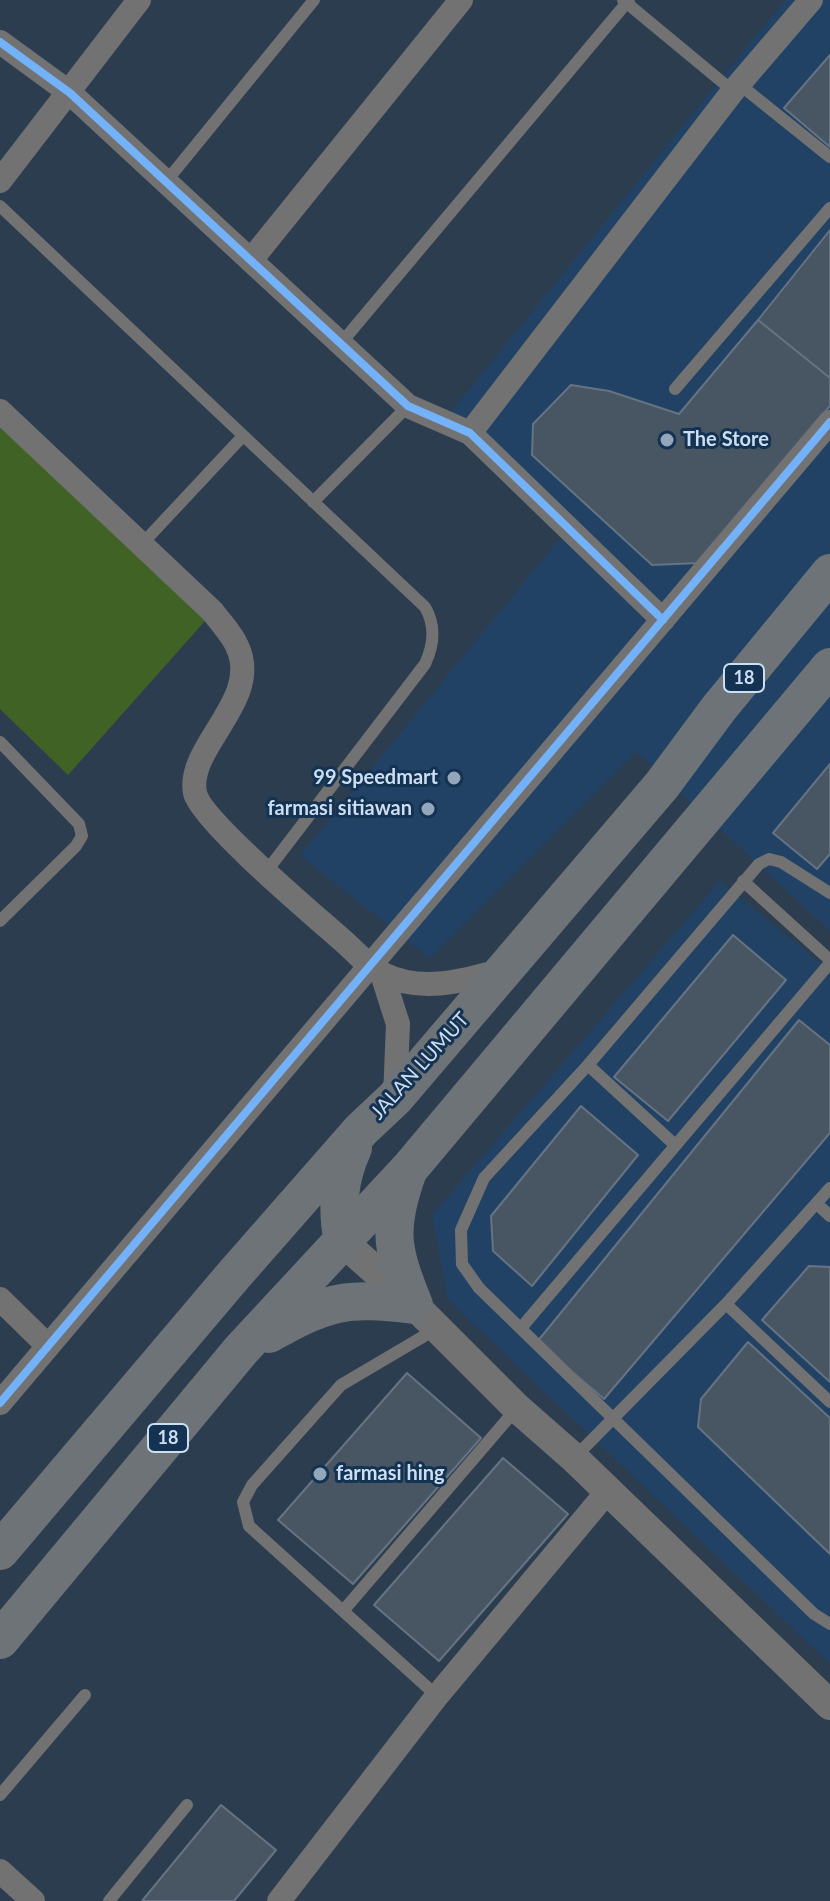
<!DOCTYPE html>
<style>
body{margin:0}
canvas{display:block;background:#2c3d4f}
</style>
<canvas width="830" height="1901"></canvas>
<script>
const ctx = document.querySelector('canvas').getContext('2d');
ctx.lineJoin = 'round';
function fill(path, color) {
  ctx.fillStyle = color;
  ctx.fill(path, 'evenodd');
}
function trace(path, color, width, dash) {
  ctx.strokeStyle = color;
  ctx.lineWidth = width;
  ctx.lineCap = dash ? 'butt' : 'round';
  ctx.setLineDash(dash || []);
  ctx.stroke(path);
}
function label(font, color, halo, rows, align = 'center') {
  ctx.font = font + ' Lato,sans-serif';
  ctx.lineWidth = 6;
  ctx.setLineDash([]);
  ctx.textBaseline = 'middle';
  ctx.strokeStyle = halo;
  ctx.fillStyle = color;
  for (const [text, x, y, turn = 0] of rows) {
    ctx.save();
    ctx.translate(x, y);
    ctx.rotate((+turn || 0) * Math.PI / 180);
    ctx.textAlign = isNaN(turn) ? turn : align;
    if (halo) ctx.strokeText(text, 0, 0);
    ctx.fillText(text, 0, 0);
    ctx.restore();
  }
}
fill(new Path2D(`
 M 785,0 L 830,0 L 830,931 L 636,752 L 430,958 L 300,856 L 574,521 L 450,413 Z
 M 720,881 L 830,971 L 830,1664 L 448,1300 L 432,1215 Z`), '#214265');
fill(new Path2D(`
 M 0,411 L 213,612 L 68,775 L 0,709 Z`), '#406224');
const building = new Path2D(`
 M 830,55 L 830,147 L 784,108 Z
 M 830,230 L 830,378 L 758,320 Z
 M 758,320 L 830,378 L 830,406 L 699,563 L 652,565 L 532,455 L 533,424 L 571,385 L 609,391 L 679,414 Z
 M 830,764 L 830,854 L 817,869 L 773,833 Z
 M 733,935 L 786,980 L 668,1121 L 614,1077 Z
 M 799,1020 L 830,1045 L 830,1133 L 604,1399 L 537,1342 Z
 M 581,1106 L 638,1155 L 532,1286 L 493,1251 L 491,1216 Z
 M 809,1266 L 830,1267 L 830,1382 L 762,1320 Z
 M 748,1342 L 830,1418 L 830,1554 L 698,1427 L 701,1399 Z
 M 407,1373 L 481,1438 L 353,1584 L 278,1520 Z
 M 503,1458 L 568,1514 L 439,1661 L 374,1605 Z
 M 221,1805 L 276,1850 L 234,1901 L 142,1901 Z`);
fill(building, '#485664');
trace(building, '#657382', 2);
trace(new Path2D(`
 M 623,0 L 733,91
 M 739,84 L 830,157
 M 165,183 L 314,0
 M 0,206 L 425,607 C 436,626 434,645 425,664 L 266,872
 M 342,342 L 629,0
 M 675,389 L 830,208
 M 313,502 L 408,406
 M 142,544 L 243,436
 M 0,742 L 79,824 L 82,836 L 76,846 L 0,921
 M 743,881 L 830,960
 M 830,893 L 781,862 L 769,859 L 759,864 L 588,1065 L 484,1178 L 461,1230 L 462,1264 L 479,1288 L 814,1614 L 830,1624
 M 588,1065 L 674,1144
 M 817,1204 L 830,1216
 M 726,1304 L 830,1402
 M 521,1328 L 830,963
 M 436,1329 L 341,1385 L 252,1485 L 243,1502 L 249,1526 L 437,1696
 M 574,1458 L 726,1304 L 830,1188
 M 343,1611 L 517,1408
 M 0,1795 L 85,1695
 M 109,1901 L 187,1805`), '#727273', 12);
trace(new Path2D(`
 M 0,42 L 70,93 L 408,406 L 470,433 L 663,620
 M 0,181 L 139,0
 M 251,260 L 461,0
 M 0,411 L 213,612 C 221,623 232,634 237,646 C 263,700 186,746 195,793 C 201,820 315,916 341,939 C 354,950 368,967 383,974 C 421,993 464,981 502,970
 M 470,433 L 733,91 L 811,0
 M 382,974 L 398,1024 L 395,1097
 M 0,1299 L 48,1346
 M 0,1403 L 830,422
 M 0,1871 L 33,1901
 M 279,1901 L 437,1696 L 607,1492`), '#727273', 24);
trace(new Path2D(`
 M 343,1242 L 414,1305 L 517,1408 L 574,1458 L 830,1705`), '#727273', 30);
trace(new Path2D(`
 M 343,1242 C 336,1208 339,1179 353,1148
 M 269,1334 C 330,1300 345,1297 414,1305 C 392,1250 387,1231 407,1174
 M 0,1551 L 233,1276 L 361,1130 L 395,1098 L 662,785 L 719,708 L 830,573
 M 0,1640 L 241,1350 L 410,1168 L 830,667`), '#6e7377', 38);
trace(new Path2D(`
 M 0,42 L 70,93 L 408,406 L 470,433 L 663,620
 M 0,1403 L 830,422`), '#73b2f8', 8);
for (const [x, y, r, color] of [
 [667,440,8,"#94a6b9"],
 [454,778,8,"#94a6b9"],
 [428,809,8,"#94a6b9"],
 [320,1474,8,"#94a6b9"]
]) {
  const dot = new Path2D();
  dot.arc(x, y, r, 0, 2 * Math.PI);
  ctx.fillStyle = color;
  ctx.fill(dot);
  trace(dot, '#143252', 3);
}
for (const [x, y, w] of [
 [744,678,40],
 [168,1438,40]
]) {
  const box = new Path2D();
  box.roundRect(x - w / 2, y - 14, w, 28, 6);
  ctx.fillStyle = '#143252';
  ctx.fill(box);
  trace(box, '#ccdef2', 2);
}
label('bold 18px', '#ccdef2', null, [
 ["18",744,678],
 ["18",168,1438]
]);
label('bold 20px', '#ccdef2', '#143252', [
 ["The Store",683,440],
 ["99 Speedmart",438,778,"right"],
 ["farmasi sitiawan",412,809,"right"],
 ["farmasi hing",336,1474]
], 'left');
label('20px', '#ccdef2', '#143252', [
 ["JALAN LUMUT",420,1066,-48]
]);
</script>
